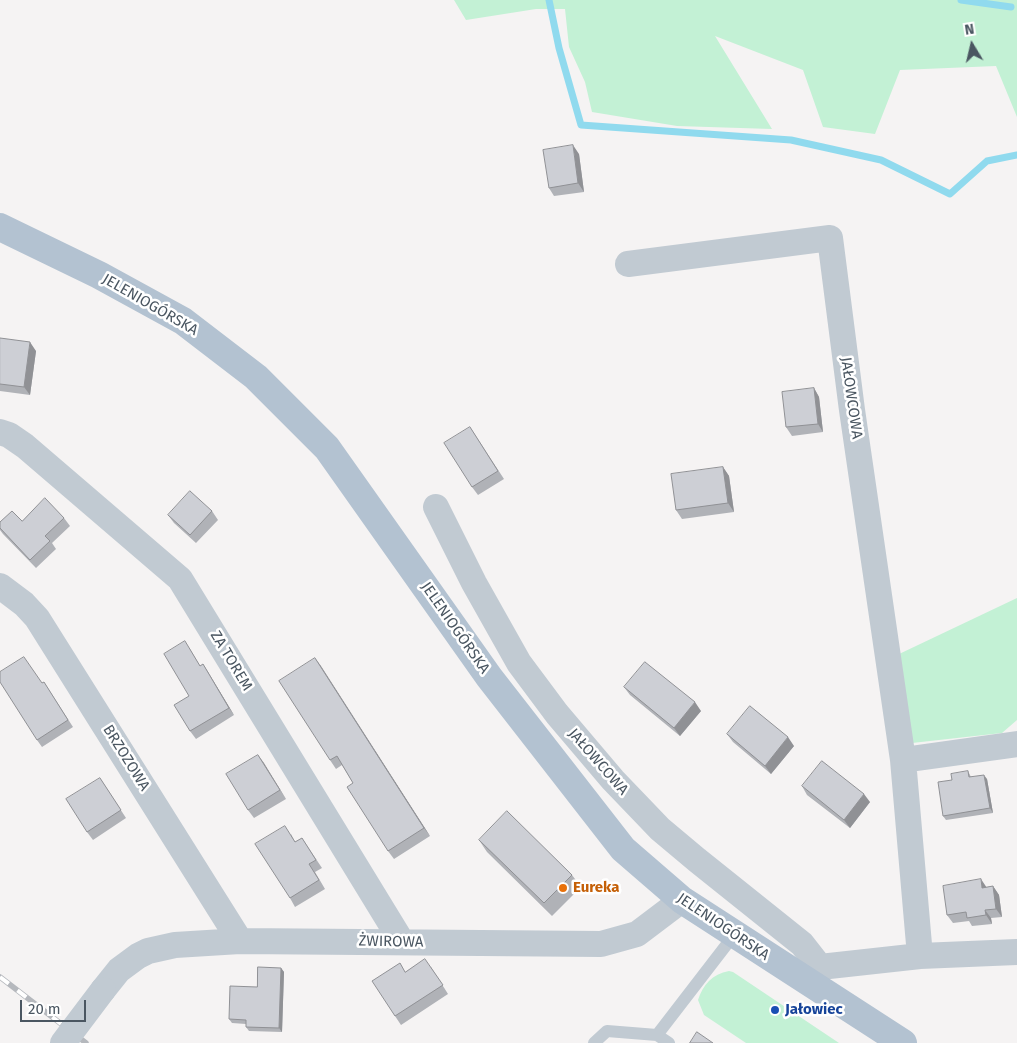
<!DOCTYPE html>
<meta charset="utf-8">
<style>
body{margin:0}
#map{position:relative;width:1017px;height:1043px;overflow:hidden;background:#f5f3f3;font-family:"Fira Sans",sans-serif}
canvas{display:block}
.north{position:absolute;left:947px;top:20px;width:50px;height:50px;-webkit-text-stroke:4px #fff;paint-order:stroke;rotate:351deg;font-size:14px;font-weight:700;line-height:20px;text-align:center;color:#4a5661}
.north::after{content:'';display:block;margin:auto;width:18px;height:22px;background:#4a5661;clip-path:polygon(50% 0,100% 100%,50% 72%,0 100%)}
.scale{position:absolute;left:20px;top:1000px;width:66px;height:22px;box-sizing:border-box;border:2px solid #4a5661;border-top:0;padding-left:6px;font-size:15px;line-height:18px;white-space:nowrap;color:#4a5661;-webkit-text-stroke:4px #fff;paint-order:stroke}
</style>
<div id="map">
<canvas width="1017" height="1043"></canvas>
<div class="north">N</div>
<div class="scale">20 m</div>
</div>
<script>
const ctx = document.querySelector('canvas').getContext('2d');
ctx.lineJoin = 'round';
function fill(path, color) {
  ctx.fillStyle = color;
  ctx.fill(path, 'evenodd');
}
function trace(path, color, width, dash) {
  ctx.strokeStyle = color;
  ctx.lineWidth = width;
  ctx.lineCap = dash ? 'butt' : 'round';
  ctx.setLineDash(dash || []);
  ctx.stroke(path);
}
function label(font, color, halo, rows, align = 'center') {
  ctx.font = font + ' "Fira Sans",sans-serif';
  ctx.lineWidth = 5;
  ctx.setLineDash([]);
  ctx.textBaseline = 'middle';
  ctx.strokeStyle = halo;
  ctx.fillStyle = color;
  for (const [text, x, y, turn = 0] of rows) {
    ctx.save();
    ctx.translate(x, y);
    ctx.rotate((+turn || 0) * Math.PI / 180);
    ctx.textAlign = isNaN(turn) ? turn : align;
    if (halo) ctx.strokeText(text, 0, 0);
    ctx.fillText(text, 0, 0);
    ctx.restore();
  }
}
fill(new Path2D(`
 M 454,0 L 1017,0 L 1017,117 L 996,66 L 900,70 L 875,134 L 823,127 L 803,70 L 715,36 L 772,129 L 677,126 L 592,112 L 585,82 L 569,47 L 565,9 L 536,9 L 466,20 Z
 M 1017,598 L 1017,720 L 1002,733 L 912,743 L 897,655 Z
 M 729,971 L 733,972 L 839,1043 L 746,1043 L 704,1015 L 698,1000 C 703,985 712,974 729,971 Z`), '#c3f1d5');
trace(new Path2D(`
 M 549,0 L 559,48 L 581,125 L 791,140 L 881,160 L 950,194 L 987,161 L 1017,155
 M 961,0 L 1011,7`), '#90daee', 7);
trace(new Path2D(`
 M 594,1043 L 607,1031 L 657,1035
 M 669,1043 L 657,1035 L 734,935`), '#c1cad2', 12);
trace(new Path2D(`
 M 628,264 L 830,238 L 852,410 L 903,760
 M 0,432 L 9,435 L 25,446 L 180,579 L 402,942
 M 436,507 L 474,583 L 519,663 L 557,714 L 613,780 L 660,829 L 697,860 L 802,944 L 820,967
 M 0,586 L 24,604 L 37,618 L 240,941
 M 920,956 L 903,760 L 1017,744
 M 804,974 L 820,967 L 920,956 L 1017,952
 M 103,990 L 119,970 L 138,956 L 148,951 L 175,945 L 240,941 L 601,944 L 637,934 L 682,900`), '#c1cad2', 26);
trace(new Path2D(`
 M 0,227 L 99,275 L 183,321 L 256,377 L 327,448 L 489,677 L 623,849 L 682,900 L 903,1043`), '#b3c2d1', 28);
const rail = new Path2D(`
 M 0,977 L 86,1043`);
trace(rail, '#b5b8bd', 5.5);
trace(rail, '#fff', 4, [11]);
trace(new Path2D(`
 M 63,1043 L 103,990`), '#c1cad2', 26);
fill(new Path2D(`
 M 579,154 L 584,192 L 554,196 L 549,188 Z
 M 0,338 L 36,351 L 30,395 L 0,391 Z
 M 814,388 L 819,397 L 823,432 L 792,436 L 786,427 Z
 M 470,427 L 504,479 L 478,495 L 472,487 Z
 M 723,467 L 729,476 L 734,512 L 682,519 L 676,510 Z
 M 212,511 L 218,520 L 196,543 L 174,523 L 168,515 Z
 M 64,518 L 70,526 L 52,543 L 56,549 L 36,568 L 3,534 L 0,530 L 0,522 Z
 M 190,649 L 200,666 L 203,664 L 208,672 L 234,715 L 196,739 L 190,731 L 189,696 Z
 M 315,658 L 430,836 L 394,859 L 388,851 L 353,783 L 342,765 L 336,769 L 330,760 Z
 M 44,682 L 73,727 L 42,747 L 37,740 L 42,683 Z
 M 624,687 L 701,711 L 680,736 L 630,695 Z
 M 727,734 L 794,746 L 771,774 L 733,742 Z
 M 258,755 L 286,799 L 254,818 L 248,810 Z
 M 968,771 L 971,777 L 987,779 L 993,813 L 946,820 L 943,816 Z
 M 100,778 L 126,818 L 93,840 L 87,832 Z
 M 802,786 L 870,802 L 850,828 L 807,795 Z
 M 291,834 L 295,842 L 302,838 L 322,868 L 315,872 L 325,889 L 295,907 L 290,898 Z
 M 479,840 L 572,875 L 581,887 L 552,916 L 487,852 Z
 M 993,886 L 999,895 L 1002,917 L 991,918 L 992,924 L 972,926 L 969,921 L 953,923 L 947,915 L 987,887 Z
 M 400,963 L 405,972 L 431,967 L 448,994 L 401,1025 L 395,1016 Z
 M 281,968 L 284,972 L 282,1032 L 249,1031 L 246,1027 L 246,1024 L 232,1023 L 229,1019 L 257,987 Z`), '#b0b2b7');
fill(new Path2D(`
 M 573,145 L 579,154 L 584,192 L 578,183 Z
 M 30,342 L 36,351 L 30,395 L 24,387 Z
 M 814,388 L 819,397 L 823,432 L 818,424 Z
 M 723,467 L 729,476 L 734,512 L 728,503 Z
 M 315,658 L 321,666 L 430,836 L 424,828 Z
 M 203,664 L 208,672 L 234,715 L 229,708 Z
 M 695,702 L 701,711 L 680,736 L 674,728 Z
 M 788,737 L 794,746 L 771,774 L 765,766 Z
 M 258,755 L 264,763 L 286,799 L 280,790 Z
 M 984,775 L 987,779 L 993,813 L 990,808 Z
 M 864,794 L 870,802 L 850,828 L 844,820 Z
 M 981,879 L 987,888 L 982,888 Z
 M 993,886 L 999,895 L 1002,917 L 996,909 Z
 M 985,910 L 991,918 L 992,924 L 986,915 Z
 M 281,968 L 284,972 L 282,1032 L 279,1028 Z`), '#909195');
const building = new Path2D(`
 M 573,145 L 578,183 L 549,188 L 543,150 Z
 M 0,338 L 30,342 L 24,387 L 0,384 Z
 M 814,388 L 818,424 L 786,427 L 782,392 Z
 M 470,427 L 498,471 L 472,487 L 444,443 Z
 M 723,467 L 728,503 L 676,510 L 671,474 Z
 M 190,491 L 212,511 L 190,535 L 168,515 Z
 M 45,498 L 64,518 L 45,536 L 50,541 L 30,560 L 0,528 L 0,522 L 12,511 L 22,521 Z
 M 185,641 L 200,666 L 203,664 L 229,708 L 190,731 L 174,705 L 189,696 L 164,654 Z
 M 24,657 L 42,683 L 44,682 L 68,720 L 37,740 L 0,682 L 0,672 Z
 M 315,658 L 424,828 L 388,851 L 347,787 L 353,783 L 337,756 L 330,760 L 279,681 Z
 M 645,662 L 695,702 L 674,728 L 624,687 Z
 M 750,706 L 788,737 L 765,766 L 727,734 Z
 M 258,755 L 280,790 L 248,810 L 226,774 Z
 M 822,761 L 864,794 L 844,820 L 802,786 Z
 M 968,771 L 969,777 L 984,775 L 990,808 L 943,816 L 938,782 L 952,780 L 951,774 Z
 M 100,778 L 121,810 L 87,832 L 66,799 Z
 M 507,811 L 572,875 L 544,903 L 479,840 Z
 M 285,826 L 295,842 L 302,838 L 316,860 L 309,864 L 319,880 L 290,898 L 255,844 Z
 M 981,879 L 982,888 L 993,886 L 996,909 L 985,910 L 986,915 L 967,918 L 966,912 L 947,915 L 943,886 Z
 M 425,959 L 443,985 L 395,1016 L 372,981 L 400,963 L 405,972 Z
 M 258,967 L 281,968 L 279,1028 L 246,1027 L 246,1020 L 229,1019 L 230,986 L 257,987 Z
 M 697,1032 L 713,1043 L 690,1043 Z`);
fill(building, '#cdcfd5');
trace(building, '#909195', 1);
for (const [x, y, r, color] of [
 [563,888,5,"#e8710a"],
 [775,1010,5,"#1a4fb4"]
]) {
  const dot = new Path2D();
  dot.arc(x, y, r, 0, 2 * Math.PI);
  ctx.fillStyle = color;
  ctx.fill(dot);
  trace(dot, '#fff', 2);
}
label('15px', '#4a5661', '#fff', [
 ["JELENIOGÓRSKA",150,305,30],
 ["JAŁOWCOWA",851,398,82],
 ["JELENIOGÓRSKA",455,628,55],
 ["ZA TOREM",231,661,59],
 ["BRZOZOWA",126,758,58],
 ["JAŁOWCOWA",598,762,49],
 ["JELENIOGÓRSKA",723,927,34],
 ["ŻWIROWA",391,942,1]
]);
label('bold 15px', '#c56008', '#fff', [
 ["Eureka",573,888]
], 'left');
label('bold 15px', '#164399', '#fff', [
 ["Jałowiec",785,1010]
], 'left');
</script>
